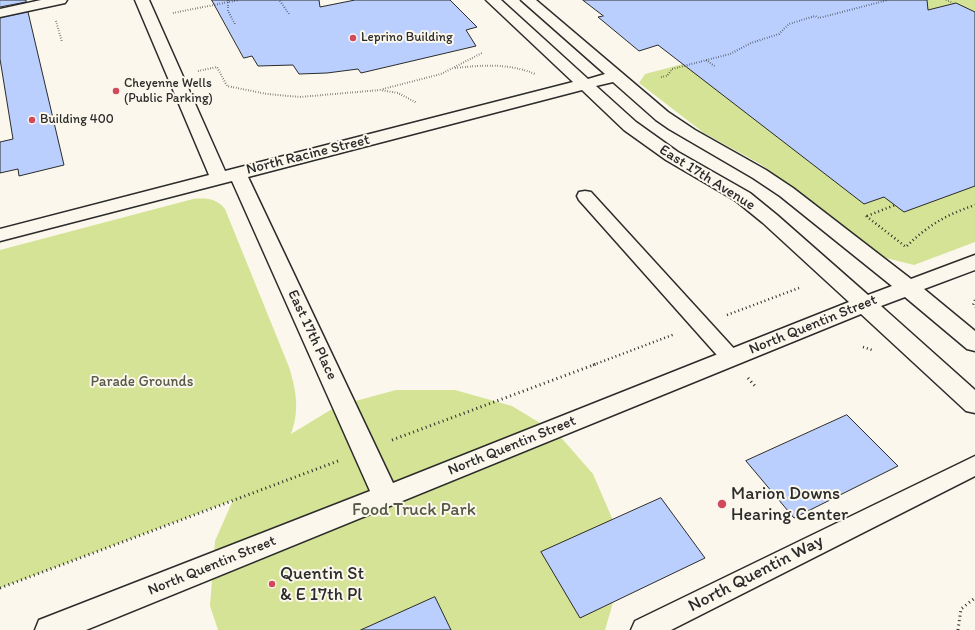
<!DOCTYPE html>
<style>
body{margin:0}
canvas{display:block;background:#fbf7ec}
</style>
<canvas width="975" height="630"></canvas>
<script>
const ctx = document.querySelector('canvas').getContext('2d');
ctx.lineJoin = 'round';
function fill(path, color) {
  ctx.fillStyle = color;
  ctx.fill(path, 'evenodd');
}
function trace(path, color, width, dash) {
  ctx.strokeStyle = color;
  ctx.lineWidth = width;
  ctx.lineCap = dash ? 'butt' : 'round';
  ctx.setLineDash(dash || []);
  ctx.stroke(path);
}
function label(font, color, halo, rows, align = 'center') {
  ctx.font = font + ' Itim,sans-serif';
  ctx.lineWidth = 4;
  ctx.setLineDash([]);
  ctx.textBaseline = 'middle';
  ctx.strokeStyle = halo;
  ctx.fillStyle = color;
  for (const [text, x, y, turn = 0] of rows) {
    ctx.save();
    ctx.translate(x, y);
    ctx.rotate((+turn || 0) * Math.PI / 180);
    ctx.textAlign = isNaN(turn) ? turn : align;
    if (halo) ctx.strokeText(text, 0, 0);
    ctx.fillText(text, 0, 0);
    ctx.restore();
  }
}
fill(new Path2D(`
 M 925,0 L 975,0 L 975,242 L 914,265 L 882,257 L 762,165 L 704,133 L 639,83 L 645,74 Z
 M 193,199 C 206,198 216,198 225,209 L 289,367 C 296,390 300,410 291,434 L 337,406 L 396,390 L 455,390 L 512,406 L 558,434 L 593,474 L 615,525 L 619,582 L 605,630 L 218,630 L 210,606 L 215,541 L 233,500 L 0,588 L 0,250 Z`), '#d5e396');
const building = new Path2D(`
 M 0,0 L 26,0 L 26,2 L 0,7 Z
 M 212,0 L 319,0 L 320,7 L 355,0 L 450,0 L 477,27 L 466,30 L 476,46 L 361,73 L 358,69 L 327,73 L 299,74 L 293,65 L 258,66 L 252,56 L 244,58 Z
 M 583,0 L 927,0 L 928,10 L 956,3 L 975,12 L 975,186 L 904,212 L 884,197 L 864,204 L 658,45 L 639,51 L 598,17 L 603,16 Z
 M 28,12 L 64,165 L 19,176 L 18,169 L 0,173 L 0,142 L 13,139 L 0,59 L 0,18 Z
 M 847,415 L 898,466 L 794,518 L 746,461 Z
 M 661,498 L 705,558 L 580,618 L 541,552 Z
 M 435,597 L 451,630 L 361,630 Z`);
fill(building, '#bacffe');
trace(building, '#2b2b2b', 1);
const service = new Path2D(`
 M 585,191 L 591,192 L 738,353 L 741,358 L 738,363 L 731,365 L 724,363 L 579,200 L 577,196 L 579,192 Z
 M 975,456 L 975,476 L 671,630 L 631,630 L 635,621 Z`);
const minor = new Path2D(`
 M 41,0 L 67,0 L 65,3 L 0,17 L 0,9 Z
 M 135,0 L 149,0 L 225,171 L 573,82 L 486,0 L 501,0 L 588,79 L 605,74 L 521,0 L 536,0 L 668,112 L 695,130 L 766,170 L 793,188 L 911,279 L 975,255 L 975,270 L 924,289 L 975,331 L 975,351 L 967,349 L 905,297 L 881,306 L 975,390 L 975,413 L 966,411 L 861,314 L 86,630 L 35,630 L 39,620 L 370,491 L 232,181 L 0,241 L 0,229 L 209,175 ZM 613,82 L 656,120 L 669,129 L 753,178 L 780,196 L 892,286 L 868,295 L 777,215 L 750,193 L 678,152 L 636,122 L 596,86 ZM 582,90 L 624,130 L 666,160 L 736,201 L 763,223 L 849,302 L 393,483 L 248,177 Z`);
trace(service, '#2b2b2b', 3);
trace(minor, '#2b2b2b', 3);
trace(new Path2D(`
 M 228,0 L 228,11 L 235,24
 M 946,0 L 953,3
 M 280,1 L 289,14
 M 173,13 L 239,0
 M 56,21 L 62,42
 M 706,60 L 716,67
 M 455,68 C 483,65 509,63 535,74
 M 198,71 L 217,67 L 227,86 L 267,94 L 300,97 L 380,90 L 398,93 L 417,103
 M 661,77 L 667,76 L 672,69 L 730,54 L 751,43 L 779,34 L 789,24 L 815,16 L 819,18 L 888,0
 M 383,89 L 441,74 L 482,53`), '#2b2b2b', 2, [0.5, 2]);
trace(new Path2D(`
 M 866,216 L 906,247 C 928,225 946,215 975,205
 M 867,216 L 895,205
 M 975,300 L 973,305 L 975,307
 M 727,315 L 799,288
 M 863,347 L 872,350
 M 593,365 L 675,334`), '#2b2b2b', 2.5, [1, 3]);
trace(new Path2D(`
 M 748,378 L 755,386
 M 392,440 L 596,364
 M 0,588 L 338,461
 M 958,630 L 961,609 L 975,598`), '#2b2b2b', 3, [1, 3.5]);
fill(service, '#fbf7ec');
fill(minor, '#fbf7ec');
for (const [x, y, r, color] of [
 [353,38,4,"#d1495b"],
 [116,91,4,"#d1495b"],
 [32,120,4,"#d1495b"],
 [722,504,5,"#d1495b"],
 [272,584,4,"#d1495b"]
]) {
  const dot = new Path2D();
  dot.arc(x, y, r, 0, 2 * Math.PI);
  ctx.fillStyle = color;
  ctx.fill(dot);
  trace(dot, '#fbf7ec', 1.5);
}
label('13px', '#2b2b2b', '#fbf7ec', [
 ["Leprino Building",361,38],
 ["Cheyenne Wells",124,84],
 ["(Public Parking)",124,99],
 ["Building 400",40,120]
], 'left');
label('15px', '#2b2b2b', '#fbf7ec', [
 ["North Racine Street",308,155,-14],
 ["East 17th Avenue",707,178,32],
 ["North Quentin Street",813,325,-22],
 ["East 17th Place",312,335,65],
 ["North Quentin Street",512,446,-22],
 ["North Quentin Street",212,566,-22]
]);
label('15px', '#565946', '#fbf7ec', [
 ["Parade Grounds",142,382]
]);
label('18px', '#2b2b2b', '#fbf7ec', [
 ["Marion Downs",731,494],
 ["Hearing Center",731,515],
 ["Quentin St",280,574],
 ["& E 17th Pl",280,595]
], 'left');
label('18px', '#565946', '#fbf7ec', [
 ["Food Truck Park",414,510]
]);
label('18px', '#2b2b2b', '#fbf7ec', [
 ["North Quentin Way",756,574,-27]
]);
</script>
